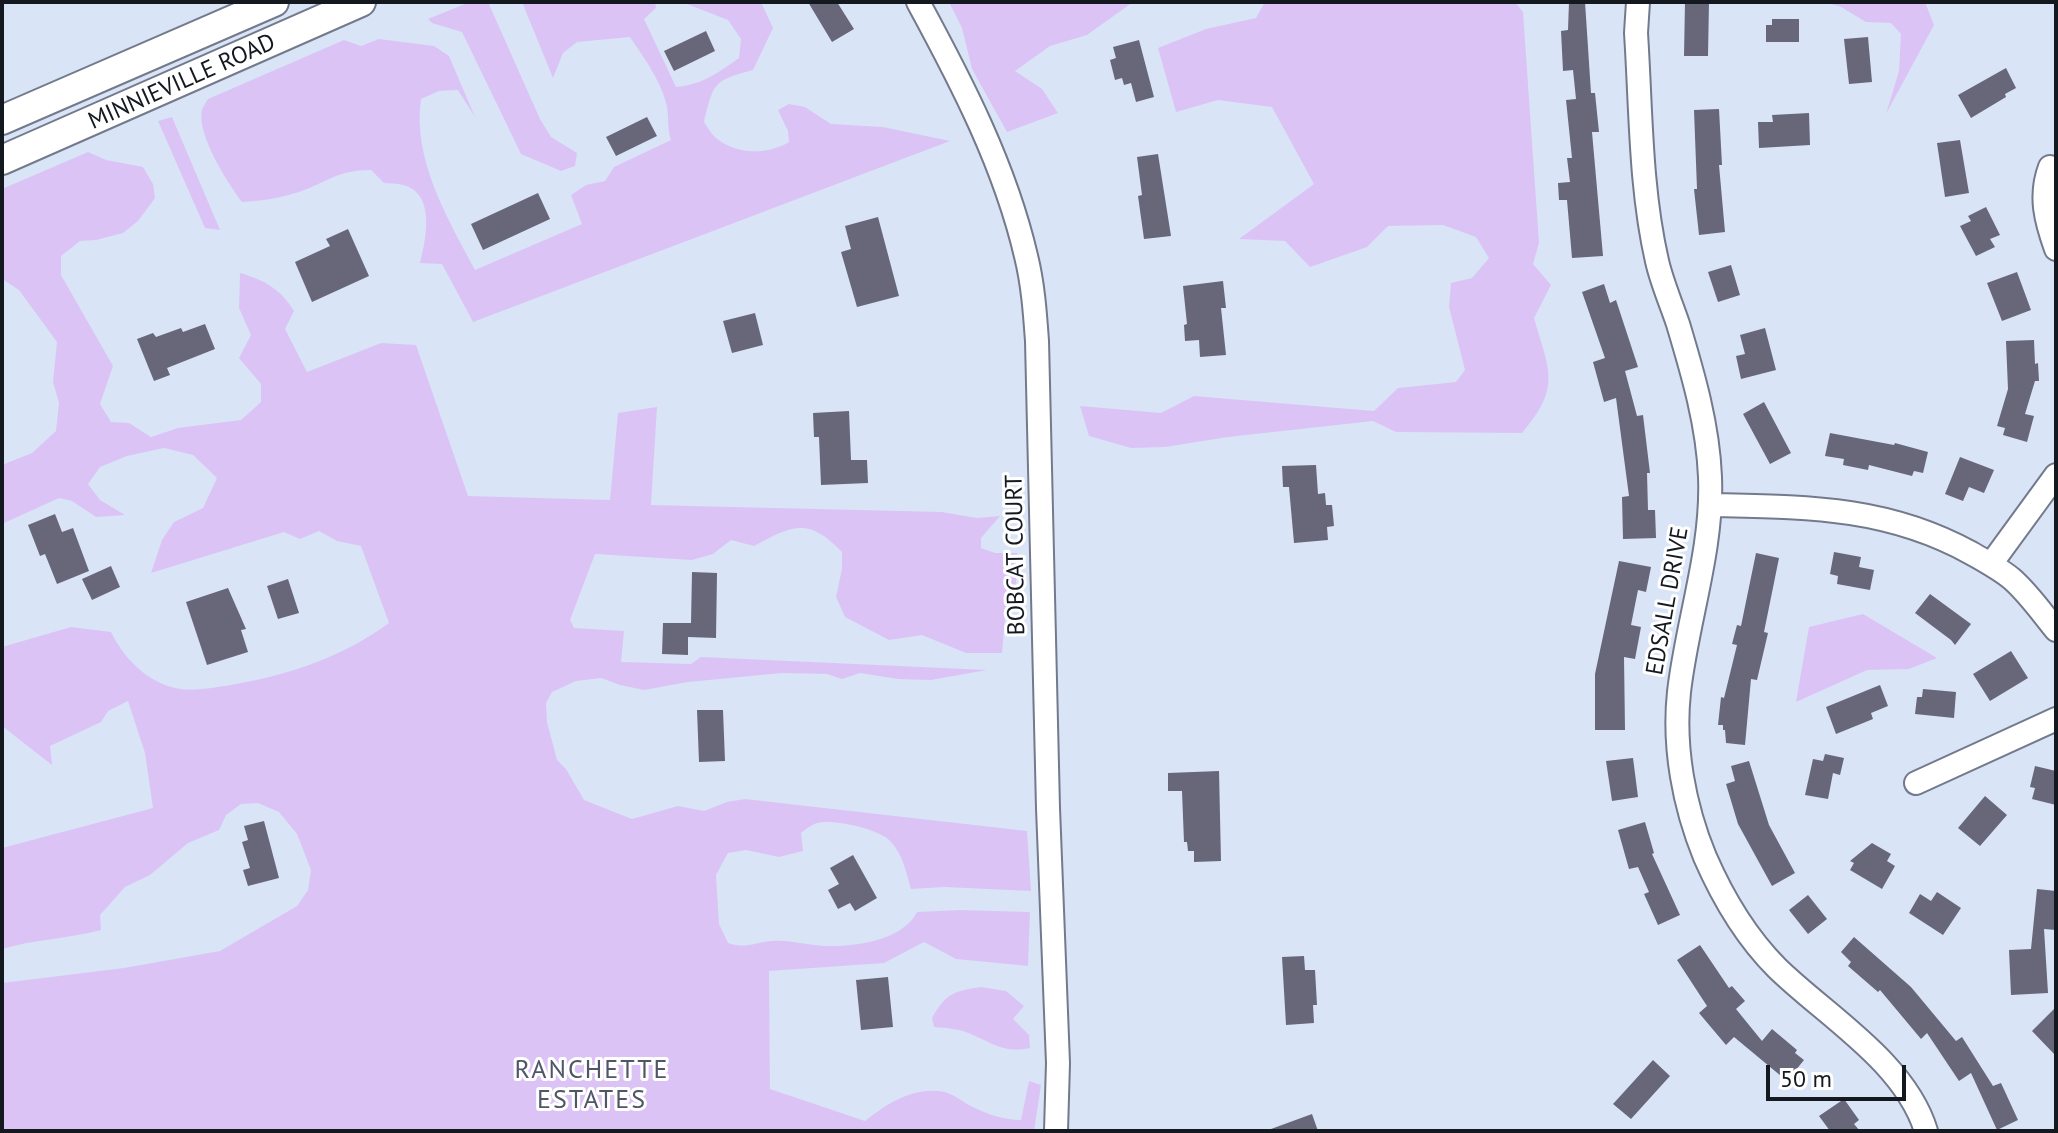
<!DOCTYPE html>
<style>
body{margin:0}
#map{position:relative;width:2058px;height:1133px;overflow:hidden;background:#dae4f7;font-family:"PT Sans",sans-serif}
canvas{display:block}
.frame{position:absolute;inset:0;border:4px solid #14181f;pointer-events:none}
.scale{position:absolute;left:1766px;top:1065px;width:140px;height:36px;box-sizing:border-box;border:4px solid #14181f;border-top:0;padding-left:10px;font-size:24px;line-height:28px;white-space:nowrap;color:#14181f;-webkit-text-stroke:6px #fff;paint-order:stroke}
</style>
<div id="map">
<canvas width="2058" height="1133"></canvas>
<div class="frame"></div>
<div class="scale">50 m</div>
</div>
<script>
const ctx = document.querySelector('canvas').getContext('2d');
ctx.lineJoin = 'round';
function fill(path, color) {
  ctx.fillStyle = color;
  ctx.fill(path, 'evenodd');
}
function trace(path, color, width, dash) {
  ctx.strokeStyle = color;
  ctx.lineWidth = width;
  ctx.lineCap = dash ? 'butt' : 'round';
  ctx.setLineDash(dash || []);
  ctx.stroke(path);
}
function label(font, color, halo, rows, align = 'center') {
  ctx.font = font + ' "PT Sans",sans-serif';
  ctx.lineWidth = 6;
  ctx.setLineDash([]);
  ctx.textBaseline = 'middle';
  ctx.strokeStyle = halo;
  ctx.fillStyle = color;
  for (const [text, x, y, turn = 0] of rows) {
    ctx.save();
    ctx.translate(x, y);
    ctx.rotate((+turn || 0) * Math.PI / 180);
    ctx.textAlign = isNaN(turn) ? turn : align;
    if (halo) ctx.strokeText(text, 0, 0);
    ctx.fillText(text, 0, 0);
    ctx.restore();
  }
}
fill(new Path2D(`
 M 470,2 L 488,2 L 540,119 L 551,137 L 577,153 L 575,166 L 561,171 L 521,154 L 462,32 L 432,23 L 428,19 Z
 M 522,2 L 655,2 L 656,8 L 644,19 L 676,87 C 701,85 718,73 739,58 L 741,39 L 728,20 L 682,2 L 761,2 L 773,28 L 753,70 C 713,81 714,82 704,122 C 707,126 711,134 716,138 C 737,155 767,155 789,142 L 788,131 L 778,110 L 789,104 L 805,107 L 831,124 L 883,127 L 950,141 L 473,322 L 442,264 L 420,263 C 426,240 436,193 403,185 C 397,183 390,184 384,183 L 371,170 C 337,170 328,182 299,192 C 280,198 262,201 242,202 C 228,184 196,133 202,110 C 203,106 206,103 208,99 L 344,40 L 361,46 L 379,39 L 434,46 L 449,56 L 475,117 L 458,90 L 439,91 L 421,99 C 412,159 448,219 475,270 L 582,224 L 571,195 L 586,185 L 605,181 L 614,167 L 671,140 C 667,128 669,118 667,107 C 662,82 644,58 630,37 L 577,42 L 563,53 L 553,78 Z
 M 949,2 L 1133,2 L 1087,35 L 1050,46 L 1015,71 L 1042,89 L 1058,113 L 1007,132 L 972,69 L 962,28 Z
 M 1265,2 L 1515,2 L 1523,12 L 1539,243 L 1533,264 L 1551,285 L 1534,318 C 1549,371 1562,386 1522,433 L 1396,432 L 1373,421 L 1228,437 L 1165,447 L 1131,448 L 1089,436 L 1080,406 L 1161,413 L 1194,396 L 1374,411 L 1398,388 L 1456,382 L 1465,370 L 1449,307 L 1451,283 L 1472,278 L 1489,258 L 1476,237 L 1443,225 L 1388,226 L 1367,247 L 1310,267 L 1285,241 L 1239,239 L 1314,184 L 1272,107 L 1218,100 L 1176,112 L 1158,48 L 1206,29 L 1256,18 Z
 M 1825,2 L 1925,2 L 1934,25 L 1886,114 L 1899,71 L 1901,34 L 1891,23 L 1866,22 L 1841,7 Z
 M 172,117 L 220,230 L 205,228 L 158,121 Z
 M 88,152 L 106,160 L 143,167 L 153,184 L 155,198 L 138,221 L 123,233 L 96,240 L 80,241 L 61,256 L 61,275 L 113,366 L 100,404 L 111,422 L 129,423 L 151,437 L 178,428 L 241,420 L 261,402 L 261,384 L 239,358 L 251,335 L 239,308 L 240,273 C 264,280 281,289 294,311 L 285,329 L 307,372 L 381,343 L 416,345 L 468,496 L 610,500 L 618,413 L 657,407 L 651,505 L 942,512 L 977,518 L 1000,516 L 981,538 L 981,548 L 995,553 L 1017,553 L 1015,604 L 1005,619 L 1002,653 L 966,653 L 922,635 L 889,640 L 845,617 L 836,597 L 842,569 L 842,552 C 808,517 793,525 754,546 L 731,540 L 713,554 L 692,560 L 595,554 L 570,620 L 574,628 L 624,631 L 621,662 L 691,664 L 701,657 L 987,670 L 931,680 L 898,679 L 860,673 L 842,679 L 827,674 L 782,673 L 688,682 L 644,690 L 620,685 L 601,678 L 576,681 L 552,692 L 546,703 L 547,722 L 557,760 L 566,769 L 584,800 L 632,819 L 678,806 L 704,811 L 727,802 L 745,799 L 1027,831 L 1031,891 L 945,887 L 911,889 C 906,872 903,855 891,842 C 880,829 834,819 818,823 C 812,824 805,830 801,833 L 803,851 L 779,857 L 746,850 L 728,853 L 716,875 L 719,924 L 728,943 C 747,949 752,943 771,941 C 791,939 813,947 834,946 C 862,946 904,938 917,912 L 960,910 L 1030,912 L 1028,966 L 956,959 L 924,942 L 884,963 L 769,971 L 770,1089 L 865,1121 C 888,1103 914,1086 945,1092 C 952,1094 961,1100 967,1104 C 984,1113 1002,1120 1021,1120 L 1029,1081 L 1041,1085 L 1034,1131 L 2,1131 L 2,983 L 124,968 L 220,951 L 297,906 L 308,890 L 311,870 L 297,834 L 279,812 L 258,803 L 241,804 L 226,815 L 219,830 L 188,843 L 150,875 L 125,887 L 100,915 L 101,930 C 68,939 35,939 2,949 L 2,848 L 153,808 L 145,753 L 128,701 L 108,711 L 101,722 L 50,746 L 52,765 L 2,726 L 2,647 L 71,627 L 111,632 C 124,659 149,684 180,689 C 198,691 218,687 236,684 C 292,674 342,657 389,623 L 361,546 L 337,541 L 319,531 L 300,539 L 284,532 L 151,573 L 162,540 L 174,522 L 203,508 L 217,478 L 193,455 L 164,448 L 127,456 L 100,467 L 88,484 L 100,500 L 125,515 L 96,517 L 72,501 L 59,498 L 2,524 L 2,465 L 32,453 L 56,431 L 59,403 L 53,382 L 57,342 L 19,290 L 2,279 L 2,189 Z
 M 1863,614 L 1937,658 L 1909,669 L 1867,670 L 1796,702 L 1809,627 Z
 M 981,987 L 1006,991 L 1024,1006 L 1013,1019 L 1029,1035 L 1030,1048 C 1004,1053 996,1045 973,1035 C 961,1029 948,1028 934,1027 L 932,1018 C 946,993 954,991 981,987 Z`), '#dbc4f5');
fill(new Path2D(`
 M 808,2 L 837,2 L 854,29 L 832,42 Z
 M 1569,2 L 1585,2 L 1591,93 L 1595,93 L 1599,132 L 1592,132 L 1603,256 L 1572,258 L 1567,200 L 1559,200 L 1558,183 L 1570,182 L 1567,158 L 1572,158 L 1566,100 L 1576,99 L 1573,70 L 1563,71 L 1561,31 L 1568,30 Z
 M 1685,2 L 1709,2 L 1708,56 L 1684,56 Z
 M 1772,19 L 1799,19 L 1799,42 L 1766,42 L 1766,25 L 1772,25 Z
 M 706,31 L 715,51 L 674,71 L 664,51 Z
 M 1868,37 L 1872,82 L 1849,84 L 1844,39 Z
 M 1139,40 L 1154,97 L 1136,102 L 1131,83 L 1124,85 L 1122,78 L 1115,80 L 1110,60 L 1116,58 L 1113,47 Z
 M 2006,68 L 2016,88 L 2005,94 L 2006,97 L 1971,118 L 1958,95 Z
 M 1719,109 L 1722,165 L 1719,165 L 1725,232 L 1699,235 L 1694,189 L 1697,189 L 1694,110 Z
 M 1809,113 L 1810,145 L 1759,148 L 1758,122 L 1773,122 L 1772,115 Z
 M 647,117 L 657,136 L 616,156 L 606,137 Z
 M 1960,140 L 1969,193 L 1945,197 L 1937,143 Z
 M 1158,154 L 1171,236 L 1144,239 L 1138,196 L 1142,195 L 1137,157 Z
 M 538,193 L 550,219 L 483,250 L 471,224 Z
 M 1986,207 L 2000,235 L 1990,239 L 1995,247 L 1976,256 L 1960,226 L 1971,221 L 1968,216 Z
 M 878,217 L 899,296 L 857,307 L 841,252 L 851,249 L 845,226 Z
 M 348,229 L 369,276 L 312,302 L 295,262 L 330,246 L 326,239 Z
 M 1731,265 L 1740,295 L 1718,302 L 1708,272 Z
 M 2017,272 L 2031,310 L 2002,321 L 1987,283 Z
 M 1223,281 L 1226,308 L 1221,308 L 1226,355 L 1200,357 L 1199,340 L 1185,341 L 1184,325 L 1187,324 L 1183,286 Z
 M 1604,284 L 1610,303 L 1616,300 L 1638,367 L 1625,371 L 1637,416 L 1643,415 L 1650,473 L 1647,473 L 1648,510 L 1655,510 L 1656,538 L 1623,539 L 1622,497 L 1629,496 L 1616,398 L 1604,402 L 1593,362 L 1605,358 L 1582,292 Z
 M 755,313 L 763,345 L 732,353 L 723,321 Z
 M 205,324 L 215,349 L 167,368 L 170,375 L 154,381 L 137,339 L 153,333 L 156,337 L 181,328 L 183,332 Z
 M 1765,328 L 1776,370 L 1741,379 L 1736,356 L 1745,354 L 1740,335 Z
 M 2034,340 L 2035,364 L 2038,363 L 2039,381 L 2035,381 L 2025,414 L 2034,416 L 2027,442 L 2003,435 L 2005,428 L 1997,426 L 2008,389 L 2006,341 Z
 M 1764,402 L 1791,453 L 1770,464 L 1743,414 Z
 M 849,411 L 851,460 L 867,460 L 868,483 L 821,485 L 819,437 L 814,437 L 813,413 Z
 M 1830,433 L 1894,445 L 1895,443 L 1928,452 L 1923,473 L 1914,471 L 1912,476 L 1869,465 L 1868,470 L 1843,465 L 1844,459 L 1825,456 Z
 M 1960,457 L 1994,470 L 1984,493 L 1969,487 L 1963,501 L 1945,494 Z
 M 1316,465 L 1318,494 L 1325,493 L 1326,505 L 1332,505 L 1334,526 L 1327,527 L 1328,540 L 1294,543 L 1289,487 L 1283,487 L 1282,466 Z
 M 55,514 L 62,532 L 73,528 L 89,571 L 57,584 L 45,554 L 40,556 L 28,525 Z
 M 1834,552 L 1861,557 L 1859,567 L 1874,570 L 1870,590 L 1837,584 L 1838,576 L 1830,574 Z
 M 1756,553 L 1779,558 L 1764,632 L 1768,633 L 1757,680 L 1751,679 L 1745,745 L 1726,743 L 1725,730 L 1723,730 L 1723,725 L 1718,725 L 1721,697 L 1724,698 L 1737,645 L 1732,644 L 1737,625 L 1741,626 Z
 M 1619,561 L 1651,567 L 1646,592 L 1638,590 L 1631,625 L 1641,627 L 1635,659 L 1624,657 L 1625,730 L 1595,730 L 1595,674 Z
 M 111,566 L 120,587 L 92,600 L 82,579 Z
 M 692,572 L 717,573 L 716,638 L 688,637 L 688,655 L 662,654 L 663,623 L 691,623 Z
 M 288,579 L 299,613 L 278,619 L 267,586 Z
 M 228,588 L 246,629 L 241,630 L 248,652 L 207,665 L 186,602 Z
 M 1930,594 L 1971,624 L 1955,645 L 1951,640 L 1915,613 Z
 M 2011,651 L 2028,678 L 1990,701 L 1973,674 Z
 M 1880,685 L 1888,706 L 1871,713 L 1873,719 L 1836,734 L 1826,707 Z
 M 1923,689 L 1956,692 L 1954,718 L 1915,714 L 1917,697 L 1922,697 Z
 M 697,710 L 723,710 L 725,761 L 699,762 Z
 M 1825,754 L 1844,758 L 1840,775 L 1833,773 L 1828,799 L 1805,795 L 1813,759 L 1823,761 Z
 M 1633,758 L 1638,797 L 1612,801 L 1606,761 Z
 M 1749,761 L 1769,825 L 1795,873 L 1772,886 L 1738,824 L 1726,784 L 1735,781 L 1731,766 Z
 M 2035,766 L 2056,771 L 2056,805 L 2032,799 L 2035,788 L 2030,787 Z
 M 1219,771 L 1221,861 L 1194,862 L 1194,851 L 1188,851 L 1187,842 L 1184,842 L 1182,791 L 1168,791 L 1168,773 Z
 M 1985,796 L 2007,815 L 1980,846 L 1958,828 Z
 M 264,821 L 279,878 L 248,886 L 243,870 L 250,868 L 242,842 L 248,840 L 244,826 Z
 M 1645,822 L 1654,853 L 1652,854 L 1680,915 L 1658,925 L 1644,894 L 1649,892 L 1638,867 L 1629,869 L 1618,830 Z
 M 1872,843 L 1891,854 L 1887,861 L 1895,866 L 1882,889 L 1850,870 L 1854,863 L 1850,861 Z
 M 853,855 L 877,898 L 855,911 L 850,903 L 838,909 L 828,890 L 839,884 L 830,868 Z
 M 2037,889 L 2056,891 L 2056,930 L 2044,929 L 2048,993 L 2011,995 L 2009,950 L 2031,949 Z
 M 1937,892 L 1961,908 L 1943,935 L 1909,913 L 1920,894 L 1931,901 Z
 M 1808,895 L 1827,919 L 1808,934 L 1789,910 Z
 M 1854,937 L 1911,987 L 1956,1041 L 1962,1037 L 1993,1086 L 2001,1083 L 2018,1120 L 1997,1130 L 1971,1073 L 1959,1081 L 1927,1033 L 1921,1039 L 1880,990 L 1878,992 L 1848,966 L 1851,962 L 1841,952 Z
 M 1700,945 L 1729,988 L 1732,986 L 1745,1001 L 1736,1009 L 1762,1041 L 1772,1029 L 1797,1050 L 1795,1053 L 1804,1060 L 1787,1081 L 1734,1037 L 1726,1045 L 1699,1013 L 1707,1006 L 1677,960 Z
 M 1304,956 L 1305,970 L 1315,970 L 1317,1005 L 1313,1005 L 1314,1023 L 1286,1025 L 1282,957 Z
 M 888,977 L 893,1027 L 861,1030 L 856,980 Z
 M 2056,1007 L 2056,1056 L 2032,1031 Z
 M 1653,1060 L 1670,1076 L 1631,1119 L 1613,1104 Z
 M 1844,1099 L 1859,1120 L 1854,1124 L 1860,1131 L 1830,1131 L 1819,1116 Z
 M 1312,1114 L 1318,1131 L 1271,1131 L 1271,1129 Z`), '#676779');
const minor = new Path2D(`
 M 918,2 C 962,83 1005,166 1026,256 C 1033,284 1035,313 1037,341 L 1048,808 L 1058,1063 L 1056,1131
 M 1638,2 L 1636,33 C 1641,109 1640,187 1657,261 C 1662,283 1671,303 1678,324 C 1693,374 1708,425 1710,477 C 1713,550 1687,621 1679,692 C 1673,747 1684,806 1705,857 C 1722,896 1747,938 1777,968 C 1826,1016 1905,1062 1926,1131
 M 2050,167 C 2039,196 2046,221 2056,249
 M 1710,505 C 1804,507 1886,506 1971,553 C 1985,561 2000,569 2012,579 C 2029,594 2042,613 2056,630
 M 1991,564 L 2056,475
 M 1916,783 L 2056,719`);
const major = new Path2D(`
 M 2,120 L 274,2
 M 2,160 L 361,2`);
trace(minor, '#727a8c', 26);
trace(major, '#727a8c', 32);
trace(minor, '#fff', 22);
trace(major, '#fff', 28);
label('24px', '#14181f', '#fff', [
 ["MINNIEVILLE ROAD",182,82,-24],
 ["BOBCAT COURT",1016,555,-91],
 ["EDSALL DRIVE",1668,601,-80]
]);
ctx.letterSpacing = '2px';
label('26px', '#4e5667', '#fff', [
 ["RANCHETTE",592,1071],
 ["ESTATES",592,1101]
]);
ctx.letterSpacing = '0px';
</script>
